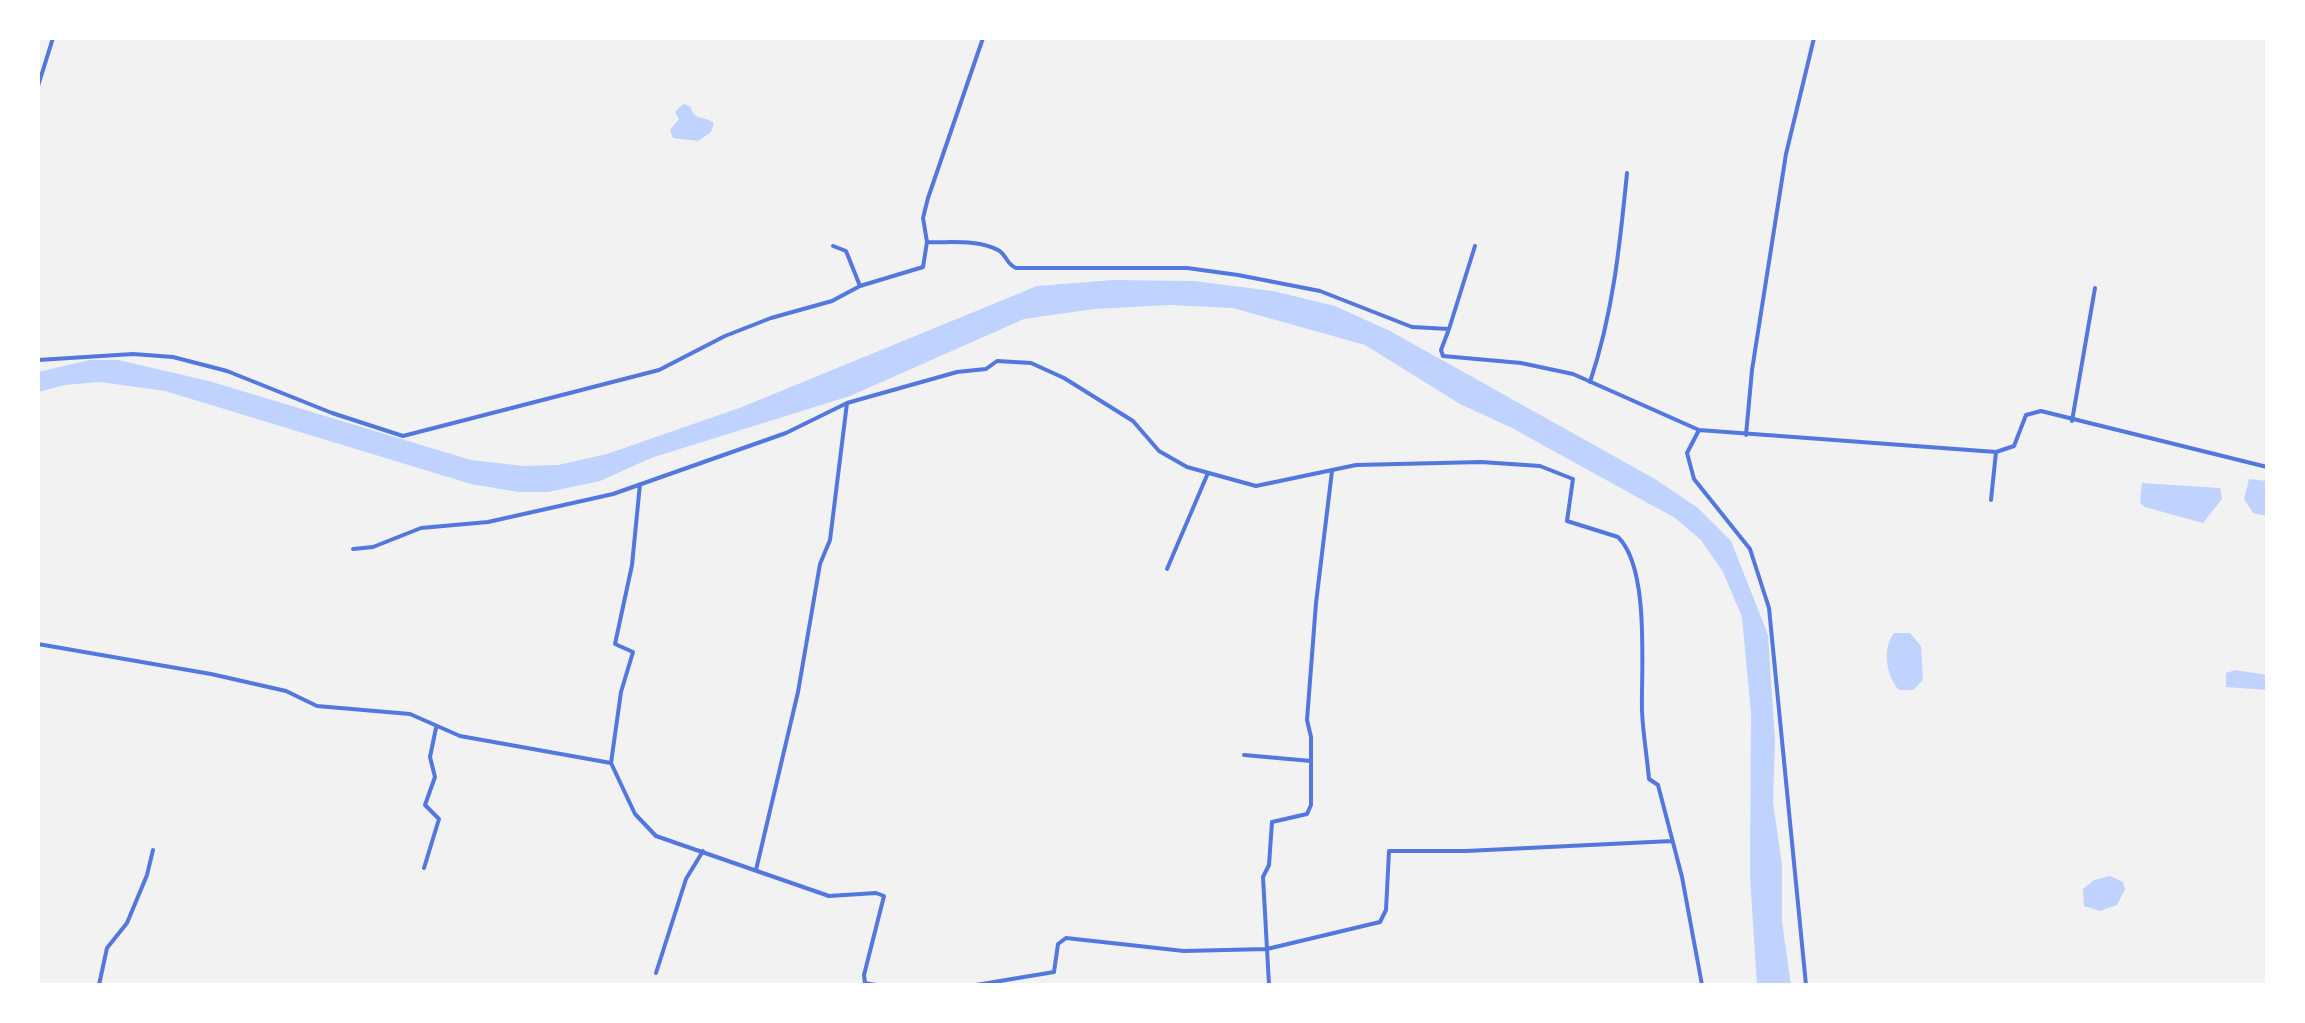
<!DOCTYPE html>
<style>
body{margin:0}
#map{position:relative;width:2305px;height:1023px;overflow:hidden;background:#f2f2f2;font-family:"IBM Plex Serif",serif}
canvas{display:block}
.frame{position:absolute;inset:0;border:40px solid #fff;pointer-events:none}
</style>
<div id="map">
<canvas width="2305" height="1023"></canvas>
<div class="frame"></div>
</div>
<script>
const ctx = document.querySelector('canvas').getContext('2d');
ctx.lineJoin = 'round';
function fill(path, color) {
  ctx.fillStyle = color;
  ctx.fill(path, 'evenodd');
}
function trace(path, color, width, dash) {
  ctx.strokeStyle = color;
  ctx.lineWidth = width;
  ctx.lineCap = dash ? 'butt' : 'round';
  ctx.setLineDash(dash || []);
  ctx.stroke(path);
}
fill(new Path2D(`
 M 683,104 L 690,106 C 695,122 703,115 714,123 L 711,132 L 698,141 L 673,138 L 670,130 L 679,119 L 675,112 Z
 M 1113,280 L 1194,281 L 1273,291 L 1335,306 L 1390,331 L 1655,479 L 1698,508 L 1731,541 L 1768,635 L 1775,741 L 1773,803 L 1782,865 L 1782,922 L 1791,985 L 1757,985 L 1750,877 L 1751,713 L 1742,617 L 1723,572 L 1701,540 L 1675,518 L 1512,428 L 1460,404 L 1365,345 L 1233,308 L 1169,305 L 1094,309 L 1024,319 L 850,396 L 651,458 L 600,481 L 548,492 L 519,492 L 471,484 L 165,391 L 100,382 L 65,385 L 38,392 L 38,372 L 90,360 L 118,360 L 209,381 L 471,460 L 524,466 L 558,465 L 607,454 L 742,407 L 1037,286 Z
 M 2249,479 L 2267,481 L 2267,516 L 2253,513 L 2244,499 Z
 M 2142,483 L 2220,488 L 2222,499 L 2203,523 L 2145,507 L 2140,503 Z
 M 1894,633 L 1910,633 L 1921,646 L 1923,680 L 1913,690 L 1899,690 C 1886,676 1882,648 1894,633 Z
 M 2235,670 L 2267,675 L 2267,690 L 2226,687 L 2226,673 Z
 M 2110,876 L 2123,882 L 2125,889 L 2117,905 L 2100,911 L 2084,906 L 2083,889 L 2094,880 Z`), '#bfd3fe');
trace(new Path2D(`
 M 38,86 L 53,38
 M 927,242 L 923,218 L 928,198 L 983,38
 M 833,246 L 846,251 L 860,286
 M 1449,329 L 1441,350 L 1443,356 L 1521,363 L 1573,374 L 1699,430 L 1996,452 L 2014,446 L 2026,415 L 2041,411 L 2267,467
 M 38,360 L 133,354 L 173,357 L 227,371 L 332,413 L 403,436 L 659,370 L 725,336 L 771,318 L 832,301 L 860,286 L 923,267 L 927,242 C 950,243 978,239 998,250 C 1007,255 1006,264 1016,268 L 1187,268 L 1238,275 L 1320,291 L 1412,327 L 1449,329 L 1475,246
 M 1590,382 C 1613,314 1620,244 1627,173
 M 2072,421 L 2095,288
 M 1699,430 L 1687,453 L 1694,479 L 1750,549 L 1769,608 L 1806,985
 M 1746,435 L 1752,370 L 1786,154 L 1814,38
 M 1332,471 L 1316,603 L 1307,720 L 1311,737 L 1311,805 L 1307,814 L 1272,822 L 1269,865 L 1263,877 L 1267,949 L 1380,922 L 1386,910 L 1389,851 L 1466,851 L 1672,841
 M 1991,500 L 1996,452
 M 353,549 L 373,547 L 421,528 L 488,522 L 613,494 L 786,433 L 847,403 L 957,372 L 986,369 L 997,361 L 1031,363 L 1064,378 L 1133,421 L 1159,451 L 1187,467 L 1256,486 L 1356,465 L 1481,462 L 1540,466 L 1573,479 L 1567,521 L 1618,537 C 1650,568 1641,668 1642,711 C 1643,734 1647,756 1649,779 L 1658,785 L 1682,877 L 1702,985
 M 1167,569 L 1208,473
 M 38,644 L 211,674 L 286,691 L 317,706 L 410,714 L 460,736 L 611,763 L 621,692 L 633,652 L 615,644 L 632,565 L 640,484
 M 1244,755 L 1311,761
 M 611,763 L 635,814 L 656,836 L 829,896 L 876,893 L 884,896 L 864,975 L 865,983 L 876,985
 M 424,868 L 439,819 L 425,805 L 435,777 L 430,757 L 436,728
 M 756,870 L 798,692 L 820,564 L 830,540 L 847,403
 M 656,973 L 686,879 L 703,851
 M 99,985 L 107,948 L 127,923 L 147,875 L 153,850
 M 976,985 L 1054,972 L 1058,944 L 1066,938 L 1184,951 L 1267,949 L 1269,985`), '#5277de', 4);
</script>
